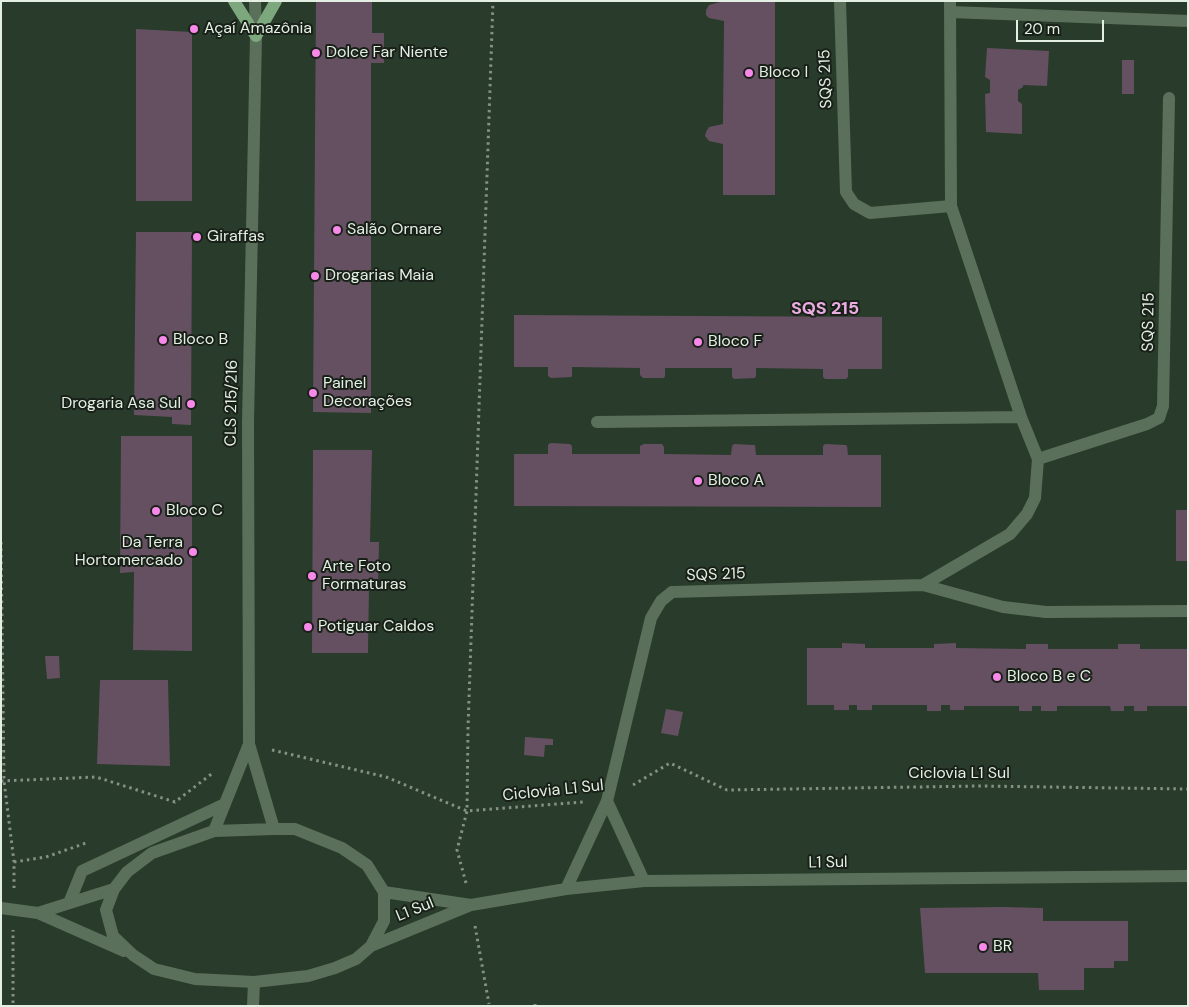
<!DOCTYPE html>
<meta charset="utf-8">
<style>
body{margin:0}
#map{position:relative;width:1189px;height:1007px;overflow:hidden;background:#293b2a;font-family:"DM Sans",sans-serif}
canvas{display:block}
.frame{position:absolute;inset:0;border:2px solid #e4efe4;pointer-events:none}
.scale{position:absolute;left:1016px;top:20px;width:88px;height:22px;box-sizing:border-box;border:2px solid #e4efe4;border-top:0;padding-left:6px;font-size:15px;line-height:18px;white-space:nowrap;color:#e4efe4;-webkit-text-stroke:4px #182018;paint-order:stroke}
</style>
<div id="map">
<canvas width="1189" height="1007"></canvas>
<div class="frame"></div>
<div class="scale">20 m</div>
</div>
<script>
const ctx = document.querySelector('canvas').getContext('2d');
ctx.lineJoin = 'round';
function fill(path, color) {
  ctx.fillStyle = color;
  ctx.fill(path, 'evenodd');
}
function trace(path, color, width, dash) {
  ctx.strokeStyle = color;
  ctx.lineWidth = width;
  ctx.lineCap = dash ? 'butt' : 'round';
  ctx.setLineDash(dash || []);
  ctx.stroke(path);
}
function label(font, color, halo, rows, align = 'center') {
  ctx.font = font + ' "DM Sans",sans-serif';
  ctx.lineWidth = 4;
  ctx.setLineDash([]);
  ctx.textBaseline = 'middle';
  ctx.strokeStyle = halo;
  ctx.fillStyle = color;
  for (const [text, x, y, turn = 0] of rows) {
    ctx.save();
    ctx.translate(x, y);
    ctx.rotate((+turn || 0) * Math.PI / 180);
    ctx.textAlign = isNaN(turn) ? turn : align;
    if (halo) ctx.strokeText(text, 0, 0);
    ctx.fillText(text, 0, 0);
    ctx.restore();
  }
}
fill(new Path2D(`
 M 316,1 L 372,1 L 372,33 L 384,33 L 384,63 L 371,63 L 371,413 L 313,412 Z
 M 724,1 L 775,1 L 775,195 L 723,195 L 723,144 L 709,141 L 705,136 L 706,132 L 709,127 L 723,124 L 724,21 L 709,18 L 706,15 L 706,10 L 709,5 Z
 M 136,29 L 192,32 L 192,201 L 136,201 Z
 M 987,48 L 1049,51 L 1047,86 L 1023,85 L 1023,87 L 1018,90 L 1018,101 L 1022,104 L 1022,134 L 986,132 L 985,94 L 990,93 L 990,80 L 985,77 Z
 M 1122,60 L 1134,60 L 1134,94 L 1122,94 Z
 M 136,232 L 192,232 L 191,425 L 172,424 L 172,417 L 134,415 Z
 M 514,315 L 882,317 L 882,369 L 848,369 L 848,377 L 846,379 L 825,379 L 823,377 L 823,369 L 756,368 L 756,376 L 755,378 L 734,379 L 732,377 L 732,368 L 665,368 L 665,376 L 664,378 L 643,378 L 640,375 L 640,368 L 572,367 L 572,376 L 571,377 L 551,378 L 548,376 L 548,367 L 514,367 Z
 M 121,436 L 192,436 L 192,651 L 133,650 L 134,572 L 120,573 Z
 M 550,443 L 570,444 L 572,446 L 572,454 L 640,454 L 640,446 L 644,444 L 662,444 L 664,447 L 664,454 L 731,455 L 732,446 L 734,444 L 754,445 L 755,445 L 756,455 L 823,455 L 823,446 L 825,444 L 846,445 L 847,446 L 848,455 L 881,455 L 881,507 L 514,506 L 514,454 L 548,454 L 548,445 Z
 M 313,450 L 372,450 L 370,542 L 379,542 L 378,588 L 369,588 L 368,653 L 312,653 Z
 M 1176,510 L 1188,510 L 1188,561 L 1176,561 Z
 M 842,643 L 865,644 L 865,648 L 934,648 L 934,644 L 956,643 L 956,648 L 1026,649 L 1026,644 L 1048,644 L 1048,649 L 1118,649 L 1118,644 L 1140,644 L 1140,649 L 1188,649 L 1188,706 L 1147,706 L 1147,711 L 1134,711 L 1134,706 L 1124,706 L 1124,711 L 1111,711 L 1110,706 L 1057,706 L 1057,711 L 1041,711 L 1041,706 L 1032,706 L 1032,711 L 1019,711 L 1019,706 L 964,706 L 964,710 L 950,710 L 950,705 L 941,705 L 941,711 L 927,711 L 927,705 L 872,705 L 872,710 L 857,710 L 857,705 L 849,705 L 849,710 L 834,710 L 834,705 L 807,705 L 807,648 L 842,648 Z
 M 45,656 L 59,656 L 60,678 L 47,679 Z
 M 100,680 L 168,680 L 170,766 L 97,764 Z
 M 666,709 L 683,712 L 678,736 L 661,733 Z
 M 525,737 L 553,739 L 553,745 L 545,745 L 544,757 L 524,755 Z
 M 1002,907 L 1043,908 L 1043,921 L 1128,921 L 1128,961 L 1114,961 L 1114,968 L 1084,968 L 1084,990 L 1039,990 L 1038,973 L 925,973 L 920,908 Z`), '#655061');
trace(new Path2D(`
 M 1,542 L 4,781 L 14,862 L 14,888
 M 272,750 L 386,777 L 467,811 L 583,802
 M 1,781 L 96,777 L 175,802 L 214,772
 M 633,785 L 670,763 L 727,790 L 979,786 L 1188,789
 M 14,862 L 46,857 L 86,843
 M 466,883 L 457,850 L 467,811 L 468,728 L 493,1
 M 475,926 L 489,1004
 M 13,1003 L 13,930
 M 535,1006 L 535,1004`), '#849284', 3, [2.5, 4]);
trace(new Path2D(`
 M 255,1 L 256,36 L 248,422 L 249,744 L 274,829
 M 840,1 L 846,192 L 854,204 L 870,213 L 951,206
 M 950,12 L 1188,21
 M 597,422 L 1021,417
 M 1038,459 L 1147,424 L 1159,418 L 1163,406 L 1169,98
 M 923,585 L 1003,607 L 1046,612 L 1188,611
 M 607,801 L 644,881
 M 274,829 L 295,829 L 342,848 L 367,865 L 384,892 L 384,921 L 371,946 L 356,959 L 335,968 L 308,976 L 254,982 L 195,979 L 154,969 L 133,955 L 113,936 L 106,910 L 114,889 L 127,872 L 152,853 L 214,831 Z
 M 214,831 L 249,744
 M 566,889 L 607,801 L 651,618 L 661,601 L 672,592 L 923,585 L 1010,534 L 1027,514 L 1035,498 L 1038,459 L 1021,417 L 951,206 L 950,1
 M 384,892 L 471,905
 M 69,903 L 82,871 L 225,804
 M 1,908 L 38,913 L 124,951
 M 38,913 L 114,889
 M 371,946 L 471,905 L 566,889 L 644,881 L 1188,876
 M 253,1006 L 254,982`), '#5b705b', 12);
trace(new Path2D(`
 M 234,1 L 256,36 L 276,1`), '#7da87d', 12);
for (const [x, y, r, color] of [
 [194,29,5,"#f888ea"],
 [316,53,5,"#f888ea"],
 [749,73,5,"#f888ea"],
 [337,230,5,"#f888ea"],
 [197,237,5,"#f888ea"],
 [315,276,5,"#f888ea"],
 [163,340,5,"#f888ea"],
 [698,342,5,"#f888ea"],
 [313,393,5,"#f888ea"],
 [191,404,5,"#f888ea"],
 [698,481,5,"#f888ea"],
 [156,511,5,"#f888ea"],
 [193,552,5,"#f888ea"],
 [312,576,5,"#f888ea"],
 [308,627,5,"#f888ea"],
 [997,677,5,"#f888ea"],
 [983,947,5,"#f888ea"]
]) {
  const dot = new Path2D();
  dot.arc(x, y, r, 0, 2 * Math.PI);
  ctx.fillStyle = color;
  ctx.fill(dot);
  trace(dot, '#182018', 2);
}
label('16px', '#e4efe4', '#182018', [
 ["Açaí Amazônia",204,29],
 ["Dolce Far Niente",326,53],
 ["Bloco I",759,73],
 ["Salão Ornare",347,230],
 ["Giraffas",207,237],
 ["Drogarias Maia",325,276],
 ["Bloco B",173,340],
 ["Bloco F",708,342],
 ["Painel",323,384],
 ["Decorações",323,402],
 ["Drogaria Asa Sul",181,404,"right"],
 ["Bloco A",708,481],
 ["Bloco C",166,511],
 ["Da Terra",183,543,"right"],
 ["Hortomercado",183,561,"right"],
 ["Arte Foto",322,567],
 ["Formaturas",322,585],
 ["Potiguar Caldos",318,627],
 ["Bloco B e C",1007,677],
 ["BR",993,947]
], 'left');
label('16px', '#e4efe4', '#182018', [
 ["SQS 215",826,79,-92],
 ["SQS 215",1149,322,-89],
 ["CLS 215/216",232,403,-89],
 ["SQS 215",716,575,-2],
 ["Ciclovia L1 Sul",959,774],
 ["Ciclovia L1 Sul",553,791,-6],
 ["L1 Sul",828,863,-1],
 ["L1 Sul",415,910,-22]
]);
label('bold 18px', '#eaace1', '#182018', [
 ["SQS 215",825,309]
]);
</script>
